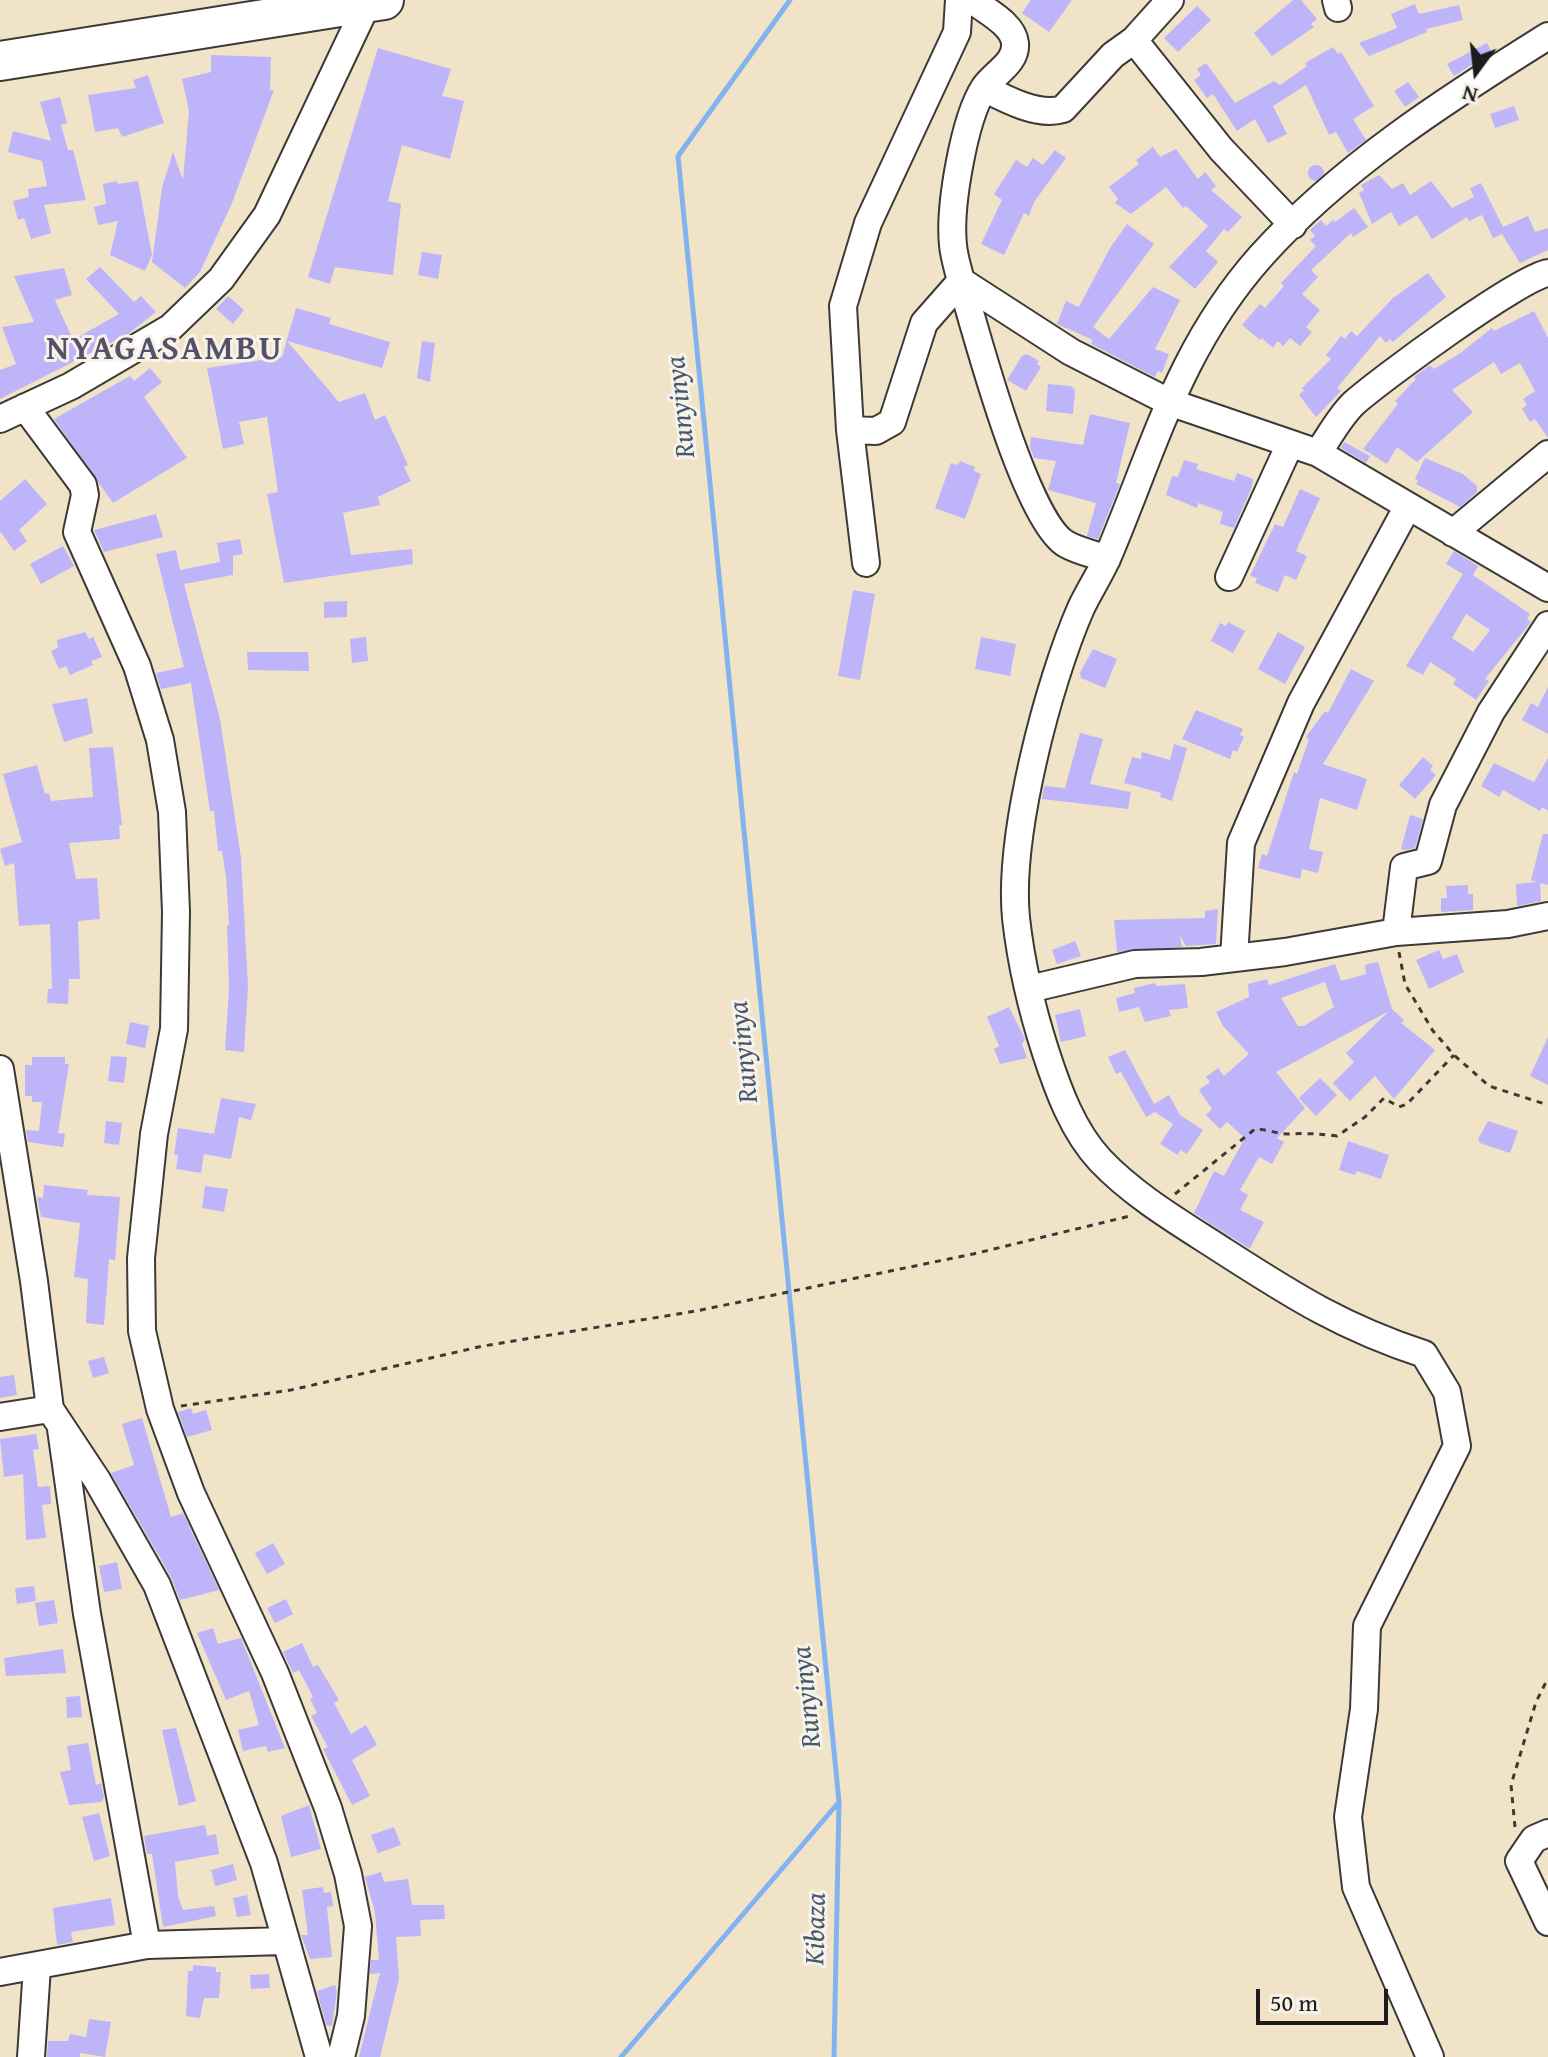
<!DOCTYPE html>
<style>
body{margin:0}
#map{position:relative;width:1548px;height:2057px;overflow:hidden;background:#f1e3c7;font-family:"Gentium Book Plus",serif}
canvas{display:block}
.north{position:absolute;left:1436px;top:32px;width:80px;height:80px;-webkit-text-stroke:6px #f7f3e8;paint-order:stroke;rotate:195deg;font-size:22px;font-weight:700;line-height:32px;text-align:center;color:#1c1c1c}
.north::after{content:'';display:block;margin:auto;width:28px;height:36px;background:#1c1c1c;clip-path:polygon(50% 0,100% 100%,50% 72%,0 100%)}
.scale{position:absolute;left:1256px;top:1989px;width:132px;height:36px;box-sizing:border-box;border:4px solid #1c1c1c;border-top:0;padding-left:10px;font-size:24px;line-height:28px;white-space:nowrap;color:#1c1c1c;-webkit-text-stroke:6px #f7f3e8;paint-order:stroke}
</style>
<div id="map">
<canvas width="1548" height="2057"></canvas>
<div class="north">N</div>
<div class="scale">50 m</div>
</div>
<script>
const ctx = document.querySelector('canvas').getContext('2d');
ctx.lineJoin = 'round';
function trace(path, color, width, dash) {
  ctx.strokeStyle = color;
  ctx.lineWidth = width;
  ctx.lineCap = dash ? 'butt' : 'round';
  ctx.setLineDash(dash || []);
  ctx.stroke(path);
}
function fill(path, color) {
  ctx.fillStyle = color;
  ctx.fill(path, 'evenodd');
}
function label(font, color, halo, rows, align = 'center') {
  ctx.font = font + ' "Gentium Book Plus",serif';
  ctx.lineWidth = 6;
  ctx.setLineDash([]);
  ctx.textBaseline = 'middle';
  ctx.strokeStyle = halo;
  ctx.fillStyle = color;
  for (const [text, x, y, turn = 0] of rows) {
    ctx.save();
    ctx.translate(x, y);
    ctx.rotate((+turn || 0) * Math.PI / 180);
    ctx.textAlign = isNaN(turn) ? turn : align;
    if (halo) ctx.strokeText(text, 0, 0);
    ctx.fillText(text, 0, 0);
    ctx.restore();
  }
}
trace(new Path2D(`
 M 621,2057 L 839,1802 L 678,156 L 790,0
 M 834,2057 L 839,1802`), '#82b3ee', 5);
fill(new Path2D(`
 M 1031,0 L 1072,0 L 1049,32 L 1022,13 Z
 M 1293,0 L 1301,0 L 1317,19 L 1311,24 L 1314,27 L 1272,56 L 1254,33 Z
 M 1415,4 L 1419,14 L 1459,5 L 1463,20 L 1426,29 L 1427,32 L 1369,56 L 1359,43 L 1397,28 L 1391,14 Z
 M 1197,6 L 1211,20 L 1178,52 L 1164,38 Z
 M 1487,43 L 1492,52 L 1454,76 L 1447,64 Z
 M 1333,47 L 1338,54 L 1341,52 L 1374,106 L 1353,119 L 1366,140 L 1348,153 L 1336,132 L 1329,135 L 1306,85 L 1273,106 L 1287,134 L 1268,143 L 1255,119 L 1237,131 L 1213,94 L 1207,98 L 1194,80 L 1201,75 L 1197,69 L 1206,63 L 1235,103 L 1274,81 L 1280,85 L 1307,66 L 1305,63 Z
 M 378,48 L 451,69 L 442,96 L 464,101 L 450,159 L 402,145 L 388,201 L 401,204 L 393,275 L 335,267 L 330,284 L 308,277 Z
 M 211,55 L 271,57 L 270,90 L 274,90 L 232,203 L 200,272 L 185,288 L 152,262 L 162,188 L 173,152 L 183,180 L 189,111 L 182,79 L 211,72 Z
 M 148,75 L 164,123 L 122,137 L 118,128 L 95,132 L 88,95 L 136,88 L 133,80 Z
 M 1408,82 L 1419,97 L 1405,107 L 1394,91 Z
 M 60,97 L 67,123 L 61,125 L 68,150 L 73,150 L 86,200 L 44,205 L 51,233 L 31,239 L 24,218 L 18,220 L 13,201 L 29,197 L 28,189 L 47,186 L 42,161 L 8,152 L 13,131 L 51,141 L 40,102 Z
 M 1514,106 L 1519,120 L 1495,128 L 1490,114 Z
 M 1153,147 L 1160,157 L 1176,149 L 1198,179 L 1205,172 L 1216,186 L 1211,190 L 1242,217 L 1228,232 L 1224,229 L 1206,251 L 1218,262 L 1195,289 L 1169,267 L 1208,226 L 1186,206 L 1183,208 L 1166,187 L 1131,214 L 1115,203 L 1118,199 L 1109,187 L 1139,164 L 1136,160 Z
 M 1055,150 L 1066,158 L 1034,202 L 1029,216 L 1024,213 L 1004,255 L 981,244 L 1002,200 L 994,194 L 1016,160 L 1027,167 L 1033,158 L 1043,165 Z
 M1308 173a8 8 0 1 1 16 0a8 8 0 1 1-16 0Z
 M 1379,175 L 1392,189 L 1403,183 L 1410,195 L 1431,181 L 1452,208 L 1474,197 L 1470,188 L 1481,183 L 1503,227 L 1528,216 L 1535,232 L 1548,228 L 1548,250 L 1520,263 L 1502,234 L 1493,238 L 1482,215 L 1469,221 L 1467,217 L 1432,239 L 1417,215 L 1399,226 L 1391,212 L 1372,224 L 1359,193 L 1364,190 L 1361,185 Z
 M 117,181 L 118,184 L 138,181 L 152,255 L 145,271 L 110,255 L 118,221 L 98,225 L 94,207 L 106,204 L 103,184 Z
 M 1354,208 L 1368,227 L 1353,237 L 1351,233 L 1311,270 L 1318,277 L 1302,294 L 1320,310 L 1306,327 L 1312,332 L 1300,346 L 1290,338 L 1283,346 L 1278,341 L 1273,348 L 1262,338 L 1260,340 L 1242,325 L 1260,304 L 1265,308 L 1284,286 L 1281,283 L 1316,246 L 1310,240 L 1315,236 L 1310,230 L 1321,220 L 1326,226 L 1333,220 L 1335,222 Z
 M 1127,224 L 1154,244 L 1093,327 L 1109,339 L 1153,287 L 1180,300 L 1155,349 L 1169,354 L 1162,373 L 1158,371 L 1155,377 L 1091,344 L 1093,340 L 1057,324 L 1066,301 L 1079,307 L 1110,248 Z
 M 422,252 L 442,255 L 438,279 L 418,275 Z
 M 100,267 L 134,302 L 141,296 L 156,312 L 128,334 L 0,399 L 0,370 L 16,364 L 2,327 L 34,322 L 14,276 L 64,268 L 72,295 L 55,300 L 73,340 L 119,314 L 86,279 Z
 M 1428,273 L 1446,297 L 1393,342 L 1390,339 L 1386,343 L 1380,336 L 1337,388 L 1341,391 L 1316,417 L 1299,395 L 1304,390 L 1302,388 L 1331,359 L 1326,355 L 1341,336 L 1345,339 L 1351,331 L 1357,336 L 1393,298 Z
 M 228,296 L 244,310 L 233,324 L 216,309 Z
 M 296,308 L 331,318 L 329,324 L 390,342 L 382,368 L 287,341 L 339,402 L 365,393 L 375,420 L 385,415 L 408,465 L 404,467 L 411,481 L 378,497 L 380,505 L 343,513 L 351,555 L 412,549 L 413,564 L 284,583 L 267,494 L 278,492 L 267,417 L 239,422 L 244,444 L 223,449 L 207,368 L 282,357 Z
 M 1534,311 L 1548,338 L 1548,438 L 1535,419 L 1530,422 L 1522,409 L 1527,405 L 1523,399 L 1535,391 L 1520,363 L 1501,374 L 1494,362 L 1452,390 L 1473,412 L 1417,462 L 1397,447 L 1387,464 L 1363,449 L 1398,404 L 1395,401 L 1416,379 L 1414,377 L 1430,365 L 1434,369 L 1459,354 L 1492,328 L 1494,331 Z
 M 422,341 L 435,343 L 430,382 L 417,378 Z
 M 1027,354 L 1039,361 L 1037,364 L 1041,367 L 1026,391 L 1007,380 L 1022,356 Z
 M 150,368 L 162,382 L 144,397 L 187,458 L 113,503 L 54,419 L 130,376 L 134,381 Z
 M 1048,384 L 1071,386 L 1075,390 L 1073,414 L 1046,411 Z
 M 1090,414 L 1130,423 L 1116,483 L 1120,484 L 1098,539 L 1087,536 L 1096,503 L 1048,490 L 1056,461 L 1034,458 L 1030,447 L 1031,437 L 1083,445 Z
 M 1344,442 L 1370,456 L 1366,463 L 1341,448 Z
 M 1425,458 L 1463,474 L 1477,486 L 1477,492 L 1460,507 L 1416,484 L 1418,481 L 1415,479 Z
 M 1184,460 L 1198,464 L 1196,469 L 1234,481 L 1237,473 L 1253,479 L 1252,487 L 1234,528 L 1220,524 L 1223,512 L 1198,503 L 1197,508 L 1166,495 L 1172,476 L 1178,477 Z
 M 960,461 L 975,467 L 974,471 L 981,474 L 965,519 L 935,508 L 951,463 L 958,465 Z
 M 25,479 L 47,504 L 19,530 L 27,541 L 14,551 L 0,531 L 0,501 Z
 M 1300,489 L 1320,498 L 1296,551 L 1307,556 L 1296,580 L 1285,575 L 1278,592 L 1255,583 L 1257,578 L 1250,576 L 1275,524 L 1283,527 Z
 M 156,514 L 163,537 L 104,552 L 94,530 Z
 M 240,539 L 243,554 L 233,556 L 233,575 L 184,584 L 220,719 L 241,858 L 248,986 L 244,1052 L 225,1050 L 229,989 L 227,925 L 229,925 L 226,877 L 222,851 L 218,851 L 214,811 L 210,811 L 191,683 L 161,689 L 156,673 L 184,667 L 156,554 L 176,550 L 180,570 L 220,562 L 217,543 Z
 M 63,546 L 74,566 L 41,584 L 30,564 Z
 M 1454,551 L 1478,566 L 1473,575 L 1530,614 L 1527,619 L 1531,622 L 1485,679 L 1489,681 L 1476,700 L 1453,684 L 1456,679 L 1430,662 L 1423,675 L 1406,666 L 1463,574 L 1446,564 ZM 1466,614 L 1490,630 L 1473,652 L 1452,638 Z
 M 853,590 L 875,594 L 860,680 L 838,676 Z
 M 347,601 L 347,617 L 324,618 L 324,602 Z
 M 1228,622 L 1245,631 L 1233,653 L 1211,641 L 1220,623 L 1226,626 Z
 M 85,632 L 89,639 L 93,637 L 102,657 L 91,661 L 93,665 L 70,675 L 66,666 L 59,669 L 51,651 L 58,648 L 57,640 Z
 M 1278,632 L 1305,647 L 1285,684 L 1258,669 Z
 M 366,637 L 368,661 L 352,663 L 350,639 Z
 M 981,637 L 1016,644 L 1010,676 L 975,669 Z
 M 1093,649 L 1117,659 L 1105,688 L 1081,678 L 1080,673 Z
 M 247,652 L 308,652 L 309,671 L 248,670 Z
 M 1351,669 L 1374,681 L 1323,764 L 1367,779 L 1357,810 L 1320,798 L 1309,849 L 1323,852 L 1318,873 L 1302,869 L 1300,879 L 1258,868 L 1262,854 L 1267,856 L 1294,772 L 1297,774 L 1309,739 L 1306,737 L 1325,711 L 1328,713 Z
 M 1548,687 L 1548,734 L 1522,720 L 1531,703 L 1538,707 Z
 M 87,698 L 93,733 L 64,742 L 52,704 Z
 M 1196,710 L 1243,729 L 1240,735 L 1244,737 L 1237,752 L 1233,750 L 1230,759 L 1182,739 Z
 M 1080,733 L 1103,739 L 1090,784 L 1131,792 L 1128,809 L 1042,799 L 1044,786 L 1065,788 Z
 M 1174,744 L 1187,748 L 1172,801 L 1160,797 L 1161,793 L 1124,783 L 1132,757 L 1141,759 L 1142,752 L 1170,760 Z
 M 113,747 L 122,825 L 119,825 L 120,839 L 69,843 L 76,879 L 97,878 L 100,919 L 78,921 L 80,979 L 69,979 L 68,1004 L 47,1003 L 48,989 L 52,989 L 50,924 L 19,926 L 14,863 L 5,866 L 0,849 L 22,842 L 3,774 L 37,765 L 45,794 L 49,793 L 51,801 L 93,797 L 89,748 Z
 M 1423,757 L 1433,766 L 1430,770 L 1436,775 L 1415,799 L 1399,785 Z
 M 1548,758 L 1548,811 L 1542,807 L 1540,811 L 1503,790 L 1499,797 L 1481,786 L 1494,763 L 1534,782 Z
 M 1410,815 L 1423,819 L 1415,848 L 1406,850 L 1401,849 Z
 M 1543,834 L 1548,834 L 1548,885 L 1540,883 L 1541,901 L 1517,906 L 1516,884 L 1537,882 L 1531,880 Z
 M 1468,885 L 1468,894 L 1473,894 L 1473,910 L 1441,912 L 1441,898 L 1447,898 L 1446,886 Z
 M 1218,909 L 1216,944 L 1186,946 L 1180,935 L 1182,947 L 1117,952 L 1114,920 L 1205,918 L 1205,911 Z
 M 1075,941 L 1081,956 L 1057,964 L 1052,950 Z
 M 1439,950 L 1443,959 L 1457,954 L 1464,972 L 1429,989 L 1416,960 Z
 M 1378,962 L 1392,1009 L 1404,1020 L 1401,1023 L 1435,1050 L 1394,1099 L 1375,1076 L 1350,1101 L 1333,1083 L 1354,1062 L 1346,1053 L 1389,1011 L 1276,1072 L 1305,1108 L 1277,1138 L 1284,1142 L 1272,1164 L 1259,1157 L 1240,1190 L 1248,1195 L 1240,1210 L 1264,1222 L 1250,1248 L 1247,1247 L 1194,1213 L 1214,1171 L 1224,1176 L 1245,1138 L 1227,1122 L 1220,1129 L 1206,1115 L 1212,1109 L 1199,1090 L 1210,1082 L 1206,1077 L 1218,1068 L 1224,1076 L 1249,1054 L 1223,1026 L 1216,1012 L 1249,997 L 1248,984 L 1267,979 L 1269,985 L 1335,964 L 1341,981 L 1366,974 L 1365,965 ZM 1325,982 L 1334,1007 L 1304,1026 L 1298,1026 L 1281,998 Z
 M 1155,983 L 1156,986 L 1185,984 L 1188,1008 L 1169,1010 L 1171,1016 L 1145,1022 L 1139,1007 L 1119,1012 L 1116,998 L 1135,993 L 1134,988 Z
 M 1009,1007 L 1025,1039 L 1022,1044 L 1027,1058 L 1000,1064 L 994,1049 L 999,1046 L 987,1017 Z
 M 1080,1009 L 1086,1036 L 1061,1042 L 1055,1015 Z
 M 130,1022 L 149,1026 L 145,1048 L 126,1044 Z
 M 1548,1037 L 1548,1085 L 1530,1076 Z
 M 1125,1050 L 1154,1104 L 1169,1095 L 1180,1115 L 1203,1130 L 1187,1154 L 1180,1150 L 1178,1155 L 1160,1144 L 1173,1124 L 1155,1112 L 1146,1117 L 1121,1072 L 1116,1074 L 1108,1057 Z
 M 111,1056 L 127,1057 L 124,1083 L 108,1081 Z
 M 32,1057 L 65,1057 L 65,1064 L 69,1064 L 58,1133 L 65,1134 L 63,1147 L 28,1142 L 26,1130 L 39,1131 L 42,1102 L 32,1102 L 32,1096 L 25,1096 L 25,1065 L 32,1065 Z
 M 1320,1078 L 1337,1095 L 1316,1116 L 1299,1098 Z
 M 221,1098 L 256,1104 L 251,1120 L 239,1117 L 231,1159 L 204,1154 L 201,1173 L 176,1169 L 178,1155 L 174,1155 L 178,1128 L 214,1134 Z
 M 106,1121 L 122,1123 L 119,1145 L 104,1143 Z
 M 1488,1121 L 1518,1131 L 1510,1153 L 1480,1143 L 1478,1139 Z
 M 1348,1141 L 1389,1155 L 1381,1179 L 1357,1171 L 1355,1175 L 1339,1170 Z
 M 44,1185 L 88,1190 L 87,1195 L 120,1197 L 115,1260 L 109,1259 L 104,1325 L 86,1323 L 88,1279 L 74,1277 L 80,1223 L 41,1217 L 37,1197 L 43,1198 Z
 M 205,1186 L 228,1189 L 224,1212 L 202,1208 Z
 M 104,1357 L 109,1373 L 93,1378 L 88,1361 Z
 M 14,1375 L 17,1395 L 0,1398 L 0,1377 Z
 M 191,1408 L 193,1414 L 206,1410 L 212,1430 L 187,1437 L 178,1412 Z
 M 142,1418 L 171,1517 L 183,1513 L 219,1590 L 180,1600 L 171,1577 L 111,1473 L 134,1465 L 122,1424 Z
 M 36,1434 L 39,1449 L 33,1450 L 38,1487 L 50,1486 L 51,1504 L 42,1505 L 46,1538 L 26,1540 L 23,1474 L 4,1477 L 0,1439 Z
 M 273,1543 L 285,1564 L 267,1574 L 255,1553 Z
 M 117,1562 L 122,1589 L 104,1592 L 99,1566 Z
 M 34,1586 L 36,1601 L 17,1604 L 15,1588 Z
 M 286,1599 L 293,1614 L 275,1623 L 267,1608 Z
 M 54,1600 L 58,1623 L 39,1626 L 35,1603 Z
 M 213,1628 L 218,1644 L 241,1638 L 285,1748 L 268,1752 L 266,1746 L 243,1751 L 238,1730 L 259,1725 L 249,1691 L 226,1700 L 197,1633 Z
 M 302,1643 L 313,1667 L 318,1665 L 339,1700 L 334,1703 L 351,1734 L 366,1725 L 377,1745 L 352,1760 L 370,1796 L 352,1805 L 323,1749 L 328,1747 L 311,1716 L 317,1713 L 310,1699 L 313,1697 L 299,1670 L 293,1673 L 283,1652 Z
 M 63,1649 L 66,1673 L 6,1676 L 4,1658 Z
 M 80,1696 L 82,1717 L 67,1718 L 66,1697 Z
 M 176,1728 L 196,1801 L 179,1806 L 162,1730 Z
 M 88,1743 L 96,1785 L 101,1783 L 104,1798 L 101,1802 L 69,1805 L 60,1772 L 71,1770 L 67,1746 Z
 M 309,1805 L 321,1849 L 291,1857 L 281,1816 Z
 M 99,1813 L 110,1856 L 94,1861 L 82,1817 Z
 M 205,1825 L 207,1836 L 216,1834 L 219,1854 L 175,1862 L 178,1896 L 183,1910 L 214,1906 L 216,1916 L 163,1927 L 152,1854 L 147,1854 L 144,1836 Z
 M 394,1827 L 401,1845 L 378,1853 L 371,1835 Z
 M 233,1864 L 237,1880 L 215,1886 L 211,1870 Z
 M 381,1872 L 384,1882 L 408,1879 L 412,1905 L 444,1905 L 445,1919 L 420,1920 L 421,1936 L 396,1937 L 399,1979 L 380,2057 L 359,2057 L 380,1973 L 370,1974 L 371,1960 L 379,1960 L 375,1912 L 365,1877 Z
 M 323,1887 L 324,1893 L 331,1892 L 333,1906 L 327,1907 L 332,1957 L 310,1959 L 301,1935 L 308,1935 L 302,1890 Z
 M 247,1895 L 251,1915 L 237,1917 L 233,1898 Z
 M 111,1898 L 115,1925 L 71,1932 L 73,1942 L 57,1945 L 53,1908 Z
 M 193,1965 L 216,1967 L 216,1972 L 221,1972 L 219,1998 L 204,1998 L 200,2018 L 186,2016 L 188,1971 L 193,1971 Z
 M 269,1974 L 270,1988 L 251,1989 L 250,1975 Z
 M 335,1985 L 337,1991 L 332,2026 L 326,2025 L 317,1991 Z
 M 89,2019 L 111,2022 L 105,2057 L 80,2053 L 80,2057 L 47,2057 L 48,2041 L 68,2041 L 70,2034 L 86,2037 Z`), '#beb4fa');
const minor = new Path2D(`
 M 972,0 C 986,11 1013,24 1015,43 C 1017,63 994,73 984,88 C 964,119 949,207 953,245 C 954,257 958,269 961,281 L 1071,352 L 1169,402 L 1318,453 L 1548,588
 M 1336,0 L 1338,8
 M 1134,40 L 1221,149 L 1293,225
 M 984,88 C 1005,99 1039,117 1063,109 L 1113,55 L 1134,40 L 1170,0
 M 25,407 L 83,485 L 85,495 L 77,532 L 137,666 L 160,740 L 172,812 L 176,912 L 174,1029 L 154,1134 L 141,1258 L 142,1331 L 160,1409 L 191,1493 L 275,1673 L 328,1808 L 348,1874 L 358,1926 L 351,2016 L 341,2057
 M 0,419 L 71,386 L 170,328 L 221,279 L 267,215 L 367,4
 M 850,430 L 876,431 L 892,422 L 924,323 L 961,281 C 976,332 1025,520 1066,544 C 1078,551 1094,554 1107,559
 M 1318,453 C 1329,437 1340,416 1354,403 C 1381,379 1520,277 1548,273
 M 1453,533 L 1548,454
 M 866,563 L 850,430 L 843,306 L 868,223 L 957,32 L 959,0
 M 1229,577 L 1290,444
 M 1396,932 L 1404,867 L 1428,861 L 1443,805 L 1491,712 L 1548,625
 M 1234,958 L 1241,843 L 1301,703 L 1408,506
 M 1029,989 L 1135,964 L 1201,962 L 1285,952 L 1396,932 L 1508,924 L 1548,916
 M 0,1069 L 34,1281 L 50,1409 L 97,1480 L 157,1585 L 264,1863 L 319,2057
 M 0,1417 L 50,1409
 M 61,1429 L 87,1614 L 147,1945
 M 1548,1833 L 1534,1839 L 1519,1861 L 1548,1922
 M 0,1972 L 147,1945 L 284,1941
 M 31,2057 L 37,1967
 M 1430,2057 L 1356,1887 L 1348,1817 L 1364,1709 L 1367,1626 L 1457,1446 L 1447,1392 L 1424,1354 C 1344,1328 1295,1297 1225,1252 C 1182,1224 1135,1197 1100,1160 C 1073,1131 1058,1090 1046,1053 C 1032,1010 1021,963 1016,918 C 1008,836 1048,683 1081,608 C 1090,589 1101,573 1109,554 C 1155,445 1180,347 1261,256 C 1341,167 1447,99 1548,36`);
const highway = new Path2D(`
 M 0,61 L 384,0`);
trace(minor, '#3c3a36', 30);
trace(highway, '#3c3a36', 42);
trace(new Path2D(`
 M 1399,952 L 1405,984 L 1433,1031 L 1454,1055 L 1489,1086 L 1548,1105
 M 1175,1194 L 1255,1129 C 1267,1129 1281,1135 1292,1134 C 1307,1133 1321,1134 1337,1136 L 1365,1117 L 1384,1098 L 1399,1107 L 1407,1104 L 1454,1055
 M 181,1406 L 291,1390 L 483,1346 L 696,1311 L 973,1254 L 1130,1216
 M 1515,1827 L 1511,1785 L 1536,1702 L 1548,1678`), '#3c3a36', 3, [6, 6]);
trace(minor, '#fff', 26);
trace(highway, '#fff', 38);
label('italic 28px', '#455870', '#f7f3e8', [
 ["Runyinya",682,407,-96],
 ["Runyinya",745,1052,-96],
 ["Runyinya",808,1697,-96],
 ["Kibaza",817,1929,-89]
]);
ctx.letterSpacing = '2px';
label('bold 34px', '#55516a', '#f7f3e8', [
 ["NYAGASAMBU",165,350]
]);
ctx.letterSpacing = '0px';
</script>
